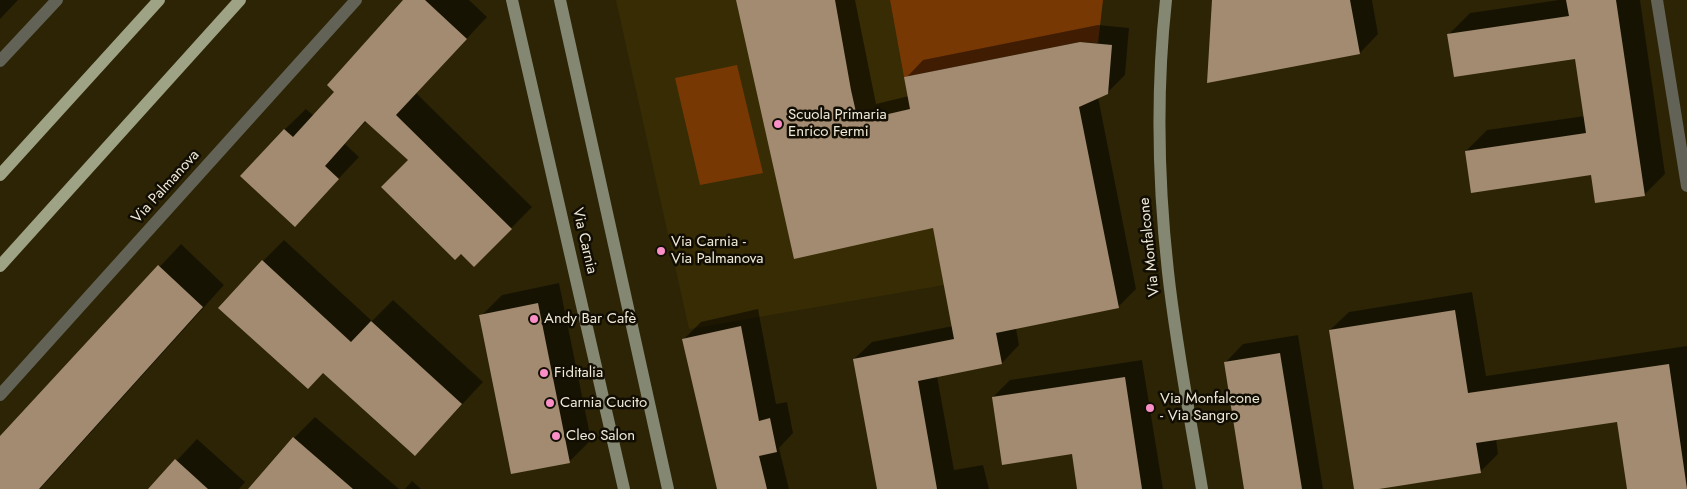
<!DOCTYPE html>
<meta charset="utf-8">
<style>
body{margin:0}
canvas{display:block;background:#2c2405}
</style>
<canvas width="1687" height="489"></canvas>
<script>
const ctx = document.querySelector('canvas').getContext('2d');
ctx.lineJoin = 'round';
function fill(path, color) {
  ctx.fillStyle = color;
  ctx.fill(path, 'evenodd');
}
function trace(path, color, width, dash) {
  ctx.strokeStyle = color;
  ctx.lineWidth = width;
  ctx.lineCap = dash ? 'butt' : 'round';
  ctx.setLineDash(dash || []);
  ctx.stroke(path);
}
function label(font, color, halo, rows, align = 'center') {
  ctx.font = font + ' Jost,sans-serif';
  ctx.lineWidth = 5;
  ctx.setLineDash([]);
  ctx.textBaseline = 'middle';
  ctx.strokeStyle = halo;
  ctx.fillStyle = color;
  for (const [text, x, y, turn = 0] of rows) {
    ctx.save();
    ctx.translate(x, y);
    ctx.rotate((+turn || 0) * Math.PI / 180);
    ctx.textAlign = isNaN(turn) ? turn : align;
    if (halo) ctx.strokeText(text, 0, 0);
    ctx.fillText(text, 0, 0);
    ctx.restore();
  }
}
fill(new Path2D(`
 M 616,0 L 890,0 L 944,285 L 689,329 Z`), '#372c04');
fill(new Path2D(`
 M 890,0 L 1103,0 L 1098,43 L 1080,42 L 904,77 Z
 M 737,65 L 763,173 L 700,185 L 675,78 Z`), '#783804');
fill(new Path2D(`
 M 0,0 L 18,0 L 0,19 Z
 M 405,0 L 469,0 L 487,17 L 416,93 L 532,207 L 474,266 L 461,253 L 410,160 L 367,120 L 345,144 L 359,157 L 295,225 L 284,130 L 306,109 L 314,116 L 336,92 Z
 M 738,0 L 855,0 L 876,104 L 909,96 L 906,78 L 923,60 L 1098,25 L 1129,28 L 1125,75 L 1107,93 L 1098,97 L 1136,289 L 1118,307 L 1016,328 L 1019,345 L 1002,363 L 937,376 L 954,470 L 983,465 L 989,489 L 878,489 L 854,359 L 872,342 L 953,326 L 934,227 Z
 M 1215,0 L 1372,0 L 1378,34 L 1360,53 Z
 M 1559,0 L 1640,0 L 1665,174 L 1644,195 L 1592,174 L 1466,151 L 1487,130 L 1585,116 L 1576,58 L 1449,34 L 1470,13 Z
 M 284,240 L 372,321 L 393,300 L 483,382 L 415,455 L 263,261 Z
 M 181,244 L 224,285 L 40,489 L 0,489 L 0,438 Z
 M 559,283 L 591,440 L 570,461 L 512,473 L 481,316 L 502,295 Z
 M 1472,292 L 1486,376 L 1687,346 L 1687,489 L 1628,489 L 1618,421 L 1496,439 L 1498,454 L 1480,472 L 1371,489 L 1356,489 L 1330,330 L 1349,312 Z
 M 758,309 L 776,404 L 787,402 L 793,433 L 779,448 L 789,489 L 718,489 L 684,339 L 701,322 Z
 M 1298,335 L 1323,489 L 1245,489 L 1225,363 L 1243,344 Z
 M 1142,360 L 1163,489 L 1079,489 L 1073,453 L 993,397 L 1010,380 Z
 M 315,417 L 399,489 L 250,489 L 294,438 Z
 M 197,439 L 245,482 L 239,489 L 150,489 Z
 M 412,481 L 421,489 L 405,489 Z`), '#0007');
fill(new Path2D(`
 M 403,0 L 425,0 L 467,39 L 396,115 L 512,229 L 474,267 L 461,254 L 455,260 L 381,187 L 408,160 L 365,121 L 325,166 L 339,179 L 295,227 L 240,176 L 284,129 L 293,137 L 334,92 L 327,85 Z
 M 736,0 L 835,0 L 851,90 L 858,121 L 910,109 L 904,77 L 1080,42 L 1112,45 L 1108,94 L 1079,107 L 1119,308 L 996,333 L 1002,364 L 918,381 L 937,489 L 877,489 L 853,359 L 954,339 L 933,228 L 794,259 Z
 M 1212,0 L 1350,0 L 1360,54 L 1207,83 Z
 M 1566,0 L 1616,0 L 1645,196 L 1595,203 L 1591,175 L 1471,193 L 1465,151 L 1586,133 L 1575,59 L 1454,77 L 1447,34 L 1569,16 Z
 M 262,260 L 351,342 L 371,321 L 462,404 L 415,456 L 323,373 L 308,389 L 218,308 Z
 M 158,265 L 203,307 L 39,489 L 0,489 L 0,436 Z
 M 538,303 L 570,463 L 511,474 L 479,315 Z
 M 1455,310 L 1468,393 L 1669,364 L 1687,489 L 1627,489 L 1617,422 L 1476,443 L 1481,473 L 1379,489 L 1354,489 L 1329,330 Z
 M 741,326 L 759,421 L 770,418 L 777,452 L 759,456 L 767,489 L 717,489 L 682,339 Z
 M 1280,353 L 1302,489 L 1244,489 L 1224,362 Z
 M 1125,377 L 1142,489 L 1077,489 L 1072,454 L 1002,465 L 992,397 Z
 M 293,437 L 353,489 L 248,489 Z
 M 175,459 L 208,489 L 148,489 Z`), '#a28b70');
trace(new Path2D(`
 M 1657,0 L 1687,186
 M 0,61 L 57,0
 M 0,395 L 356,0`), '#626356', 12);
trace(new Path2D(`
 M 512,0 L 624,489
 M 560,0 L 668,489
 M 1166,0 C 1156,91 1158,182 1168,272 C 1176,345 1190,417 1202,489`), '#848771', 12);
trace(new Path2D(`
 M 0,175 L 159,0
 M 0,266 L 240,0`), '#9fa386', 12);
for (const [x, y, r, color] of [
 [778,124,5,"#fa8fc7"],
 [661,251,5,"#fa8fc7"],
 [534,319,5,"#fa8fc7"],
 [544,373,5,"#fa8fc7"],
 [550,403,5,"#fa8fc7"],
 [1150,408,5,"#fa8fc7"],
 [556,436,5,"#fa8fc7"]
]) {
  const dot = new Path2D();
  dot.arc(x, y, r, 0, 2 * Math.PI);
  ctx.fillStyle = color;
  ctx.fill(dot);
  trace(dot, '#110d03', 2);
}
label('15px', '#efe9d8', '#110d03', [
 ["Scuola Primaria",788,115],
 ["Enrico Fermi",788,132],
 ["Via Carnia -",671,242],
 ["Via Palmanova",671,259],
 ["Andy Bar Cafè",544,319],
 ["Fiditalia",554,373],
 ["Via Monfalcone",1160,399],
 ["- Via Sangro",1160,416],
 ["Carnia Cucito",560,403],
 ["Cleo Salon",566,436]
], 'left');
label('15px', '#efe9d8', '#110d03', [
 ["Via Palmanova",166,187,-48],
 ["Via Carnia",584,241,77],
 ["Via Monfalcone",1150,247,-96]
]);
</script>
